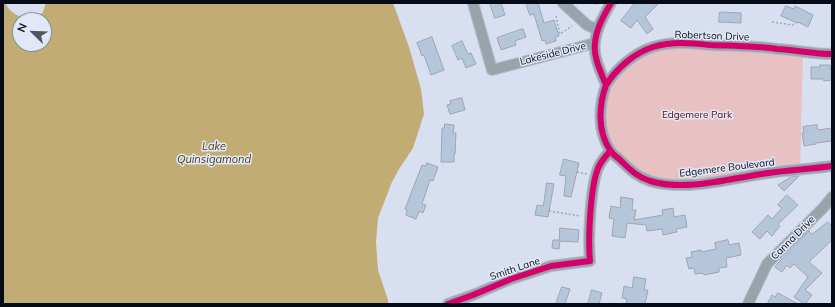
<!DOCTYPE html>
<style>
body{margin:0}
#map{position:relative;width:835px;height:307px;overflow:hidden;background:#d8dff0;font-family:Mulish,sans-serif}
canvas{display:block}
.frame{position:absolute;inset:0;border:4px solid #070b18;pointer-events:none}
.north{position:absolute;left:12px;top:12px;width:40px;height:40px;box-sizing:border-box;background:#e2e8f8;border:1px solid #8a909e;border-radius:50%;rotate:293deg;font-size:11px;font-weight:700;line-height:16px;text-align:center;color:#070b18}
.north::after{content:'';display:block;margin:auto;width:14px;height:18px;background:#505564;clip-path:polygon(50% 0,100% 100%,50% 72%,0 100%)}
</style>
<div id="map">
<canvas width="835" height="307"></canvas>
<div class="frame"></div>
<div class="north">N</div>
</div>
<script>
const ctx = document.querySelector('canvas').getContext('2d');
ctx.lineJoin = 'round';
function fill(path, color) {
  ctx.fillStyle = color;
  ctx.fill(path, 'evenodd');
}
function trace(path, color, width, dash) {
  ctx.strokeStyle = color;
  ctx.lineWidth = width;
  ctx.lineCap = dash ? 'butt' : 'round';
  ctx.setLineDash(dash || []);
  ctx.stroke(path);
}
function label(font, color, halo, rows, align = 'center') {
  ctx.font = font + ' Mulish,sans-serif';
  ctx.lineWidth = 3;
  ctx.setLineDash([]);
  ctx.textBaseline = 'middle';
  ctx.strokeStyle = halo;
  ctx.fillStyle = color;
  for (const [text, x, y, turn = 0] of rows) {
    ctx.save();
    ctx.translate(x, y);
    ctx.rotate((+turn || 0) * Math.PI / 180);
    ctx.textAlign = isNaN(turn) ? turn : align;
    if (halo) ctx.strokeText(text, 0, 0);
    ctx.fillText(text, 0, 0);
    ctx.restore();
  }
}
fill(new Path2D(`
 M 663,45 L 803,52 L 800,170 L 658,183 L 634,174 L 604,140 L 606,85 L 621,67 Z`), '#e8c2c3');
fill(new Path2D(`
 M 3,3 L 6,3 C 8,12 19,16 27,20 L 20,20 L 20,44 L 44,44 L 44,20 L 35,20 L 43,12 L 46,3 L 393,3 L 409,47 L 421,89 L 424,114 L 413,148 L 399,169 L 392,182 L 378,218 L 376,242 L 378,270 L 388,300 L 388,304 L 3,304 Z`), '#c1ad73');
const building = new Path2D(`
 M 490,3 L 501,3 L 505,15 L 495,18 Z
 M 526,3 L 538,3 L 544,23 L 554,20 L 559,36 L 555,37 L 556,41 L 546,44 L 545,40 L 542,41 L 534,14 L 530,15 Z
 M 635,3 L 659,3 L 645,17 L 653,29 L 647,34 L 637,20 L 631,28 L 621,21 Z
 M 786,6 L 794,9 L 795,6 L 813,15 L 808,27 L 798,22 L 797,23 L 781,16 Z
 M 720,12 L 741,13 L 741,23 L 719,22 Z
 M 523,29 L 526,37 L 515,41 L 516,45 L 501,50 L 497,38 Z
 M 432,37 L 444,70 L 431,75 L 424,55 L 422,56 L 417,43 Z
 M 462,41 L 468,54 L 471,53 L 476,64 L 466,68 L 462,58 L 458,60 L 452,46 Z
 M 820,65 L 830,65 L 830,69 L 832,68 L 832,80 L 824,81 L 823,79 L 811,79 L 811,67 L 820,67 Z
 M 462,98 L 465,110 L 450,114 L 447,105 L 451,104 L 450,101 Z
 M 445,124 L 454,125 L 453,133 L 456,133 L 455,154 L 454,154 L 454,162 L 441,162 L 442,128 L 444,128 Z
 M 817,125 L 818,130 L 832,128 L 832,141 L 816,143 L 816,144 L 804,146 L 802,133 L 804,133 L 803,127 Z
 M 564,159 L 579,163 L 571,197 L 564,196 L 566,176 L 560,175 Z
 M 427,163 L 438,167 L 433,181 L 430,180 L 422,204 L 426,205 L 423,213 L 419,211 L 416,219 L 406,215 L 407,210 L 405,209 L 422,165 L 426,166 Z
 M 799,176 L 784,191 L 778,185 L 791,177 Z
 M 547,183 L 554,184 L 548,217 L 535,215 L 537,205 L 543,206 Z
 M 787,195 L 798,205 L 778,224 L 780,226 L 772,236 L 767,231 L 760,239 L 752,232 L 768,215 L 772,219 L 782,208 L 778,205 Z
 M 621,197 L 633,199 L 632,210 L 636,210 L 634,220 L 663,215 L 662,210 L 673,208 L 674,217 L 685,215 L 687,227 L 676,229 L 677,232 L 663,235 L 662,229 L 647,231 L 646,225 L 627,223 L 625,238 L 612,236 L 614,219 L 609,218 L 611,206 L 620,208 Z
 M 828,222 L 832,226 L 832,240 L 809,262 L 822,273 L 805,290 L 812,295 L 805,304 L 804,304 L 794,297 L 808,277 L 794,264 L 790,268 L 787,265 L 782,272 L 775,267 L 778,263 L 809,231 L 812,234 Z
 M 560,228 L 579,230 L 578,242 L 560,241 L 559,249 L 552,248 L 553,240 L 559,240 Z
 M 728,240 L 729,245 L 739,243 L 741,255 L 726,258 L 727,267 L 719,268 L 719,272 L 704,275 L 703,273 L 695,274 L 694,268 L 689,269 L 686,258 L 692,257 L 691,252 L 701,250 L 701,252 L 716,249 L 715,243 Z
 M 634,277 L 646,279 L 644,290 L 648,290 L 645,304 L 626,304 L 627,299 L 622,298 L 624,286 L 632,288 Z
 M 562,287 L 570,289 L 565,304 L 556,304 Z
 M 592,290 L 602,293 L 599,304 L 588,304 Z
 M 778,293 L 798,304 L 767,304 L 772,295 L 775,297 Z`);
fill(building, '#b6c6da');
trace(building, '#9da5b2', 1);
const street = new Path2D(`
 M 473,3 L 492,70 L 595,43
 M 563,3 L 587,25 L 598,30
 M 611,3 C 604,15 596,29 595,43 C 593,57 601,72 606,85 C 599,105 597,131 610,150 C 612,153 615,156 618,158 C 629,168 635,176 650,181 C 687,192 731,178 768,173 C 789,170 811,169 832,166
 M 606,85 C 617,68 634,53 653,47 C 672,41 691,43 710,45 C 733,46 755,46 777,49 C 796,50 814,54 832,54
 M 448,304 L 473,295 L 511,279 L 551,266 L 590,261 C 588,240 590,185 599,166 C 602,160 606,156 610,151
 M 748,304 L 767,264 L 824,207 L 832,197`);
trace(street, '#b5bac7', 12);
trace(new Path2D(`
 M 595,3 L 597,6
 M 556,16 L 560,34 L 572,26
 M 772,22 L 792,25 L 794,25 L 795,23
 M 577,172 L 587,174
 M 549,211 L 580,216`), '#9fa9b1', 1.5, [2, 2]);
trace(street, '#97a4ab', 10);
trace(new Path2D(`
 M 611,3 C 604,15 596,29 595,43 C 593,57 601,72 606,85 C 599,105 597,131 610,150 C 612,153 615,156 618,158 C 629,168 635,176 650,181 C 687,192 731,178 768,173 C 789,170 811,169 832,166
 M 606,85 C 617,68 634,53 653,47 C 672,41 691,43 710,45 C 733,46 755,46 777,49 C 796,50 814,54 832,54
 M 448,304 L 473,295 L 511,279 L 551,266 L 590,261 C 588,240 590,185 599,166 C 602,160 606,156 610,151`), '#d6006c', 6);
label('10px', '#070b18', '#e2e8f8', [
 ["Robertson Drive",712,36,2],
 ["Lakeside Drive",553,54,-14],
 ["Edgemere Boulevard",727,168,-7],
 ["Canna Drive",793,238,-45],
 ["Smith Lane",515,269,-19]
]);
label('10px', '#5d0c08', '#e2e8f8', [
 ["Edgemere Park",697,115]
]);
label('italic 11px', '#4c3e19', '#e2e8f8', [
 ["Lake",214,147],
 ["Quinsigamond",214,160]
]);
</script>
